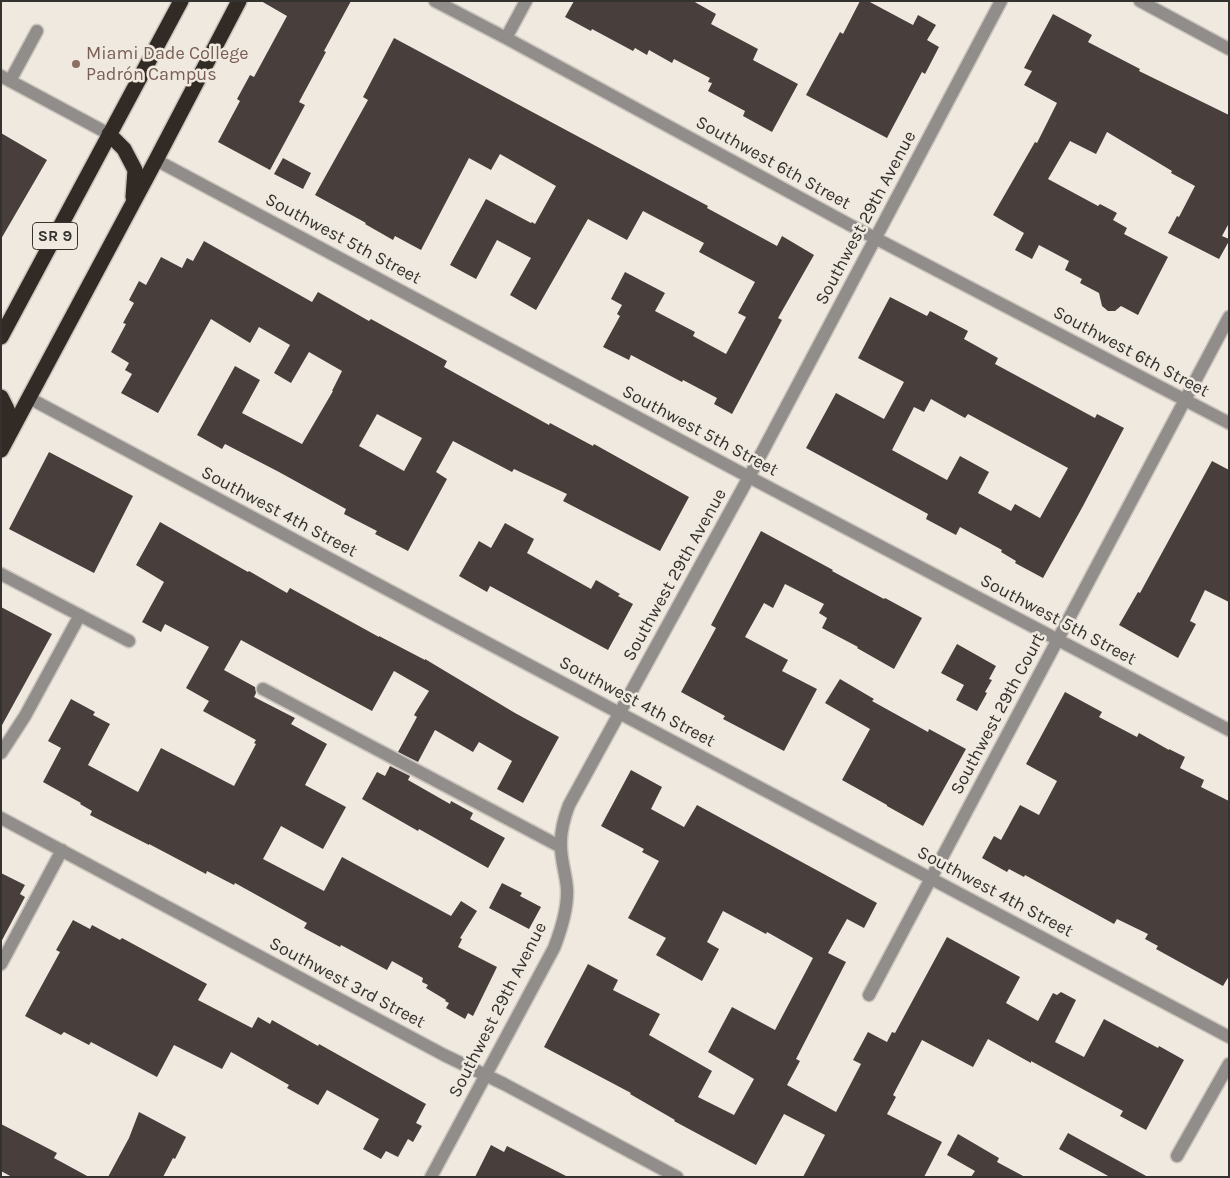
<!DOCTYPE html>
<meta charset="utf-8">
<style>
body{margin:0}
#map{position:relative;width:1230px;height:1178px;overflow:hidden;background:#f0e9e0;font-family:Karla,sans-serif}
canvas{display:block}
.frame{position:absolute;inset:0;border:2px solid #34322e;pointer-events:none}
</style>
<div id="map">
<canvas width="1230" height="1178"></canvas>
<div class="frame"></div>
</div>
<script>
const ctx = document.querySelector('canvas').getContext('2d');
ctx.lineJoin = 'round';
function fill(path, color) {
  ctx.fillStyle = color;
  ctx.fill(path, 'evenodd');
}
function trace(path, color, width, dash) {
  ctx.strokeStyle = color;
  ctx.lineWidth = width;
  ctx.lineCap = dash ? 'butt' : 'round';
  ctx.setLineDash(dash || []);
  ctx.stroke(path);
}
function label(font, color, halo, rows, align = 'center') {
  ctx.font = font + ' Karla,sans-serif';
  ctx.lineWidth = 5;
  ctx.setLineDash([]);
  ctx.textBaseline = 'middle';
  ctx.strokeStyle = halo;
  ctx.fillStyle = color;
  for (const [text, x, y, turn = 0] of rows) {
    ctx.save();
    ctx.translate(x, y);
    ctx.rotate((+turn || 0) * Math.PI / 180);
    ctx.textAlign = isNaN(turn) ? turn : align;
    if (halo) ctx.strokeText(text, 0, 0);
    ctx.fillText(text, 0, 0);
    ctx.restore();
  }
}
fill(new Path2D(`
 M 261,1 L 351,1 L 324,51 L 326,52 L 299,102 L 305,105 L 270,170 L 218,142 L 240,101 L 237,99 L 250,75 L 254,77 L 287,16 Z
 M 574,1 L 693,1 L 716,14 L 711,24 L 758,49 L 753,60 L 798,84 L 772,132 L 743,116 L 745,111 L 708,91 L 712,83 L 708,82 L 710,78 L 674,59 L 672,63 L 649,50 L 647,55 L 635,48 L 633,51 L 592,29 L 591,31 L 565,17 Z
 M 860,1 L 868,1 L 913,25 L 918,15 L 936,25 L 927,40 L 939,47 L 925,74 L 922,72 L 887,138 L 806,95 L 840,32 L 843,34 Z
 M 1053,14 L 1092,35 L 1088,42 L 1140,69 L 1139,71 L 1229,115 L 1229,223 L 1222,236 L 1229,239 L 1229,241 L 1219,259 L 1168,233 L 1177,216 L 1179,217 L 1195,186 L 1171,173 L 1172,171 L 1107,132 L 1096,154 L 1070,141 L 1048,179 L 1098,206 L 1100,204 L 1117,213 L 1113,220 L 1127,228 L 1124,234 L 1168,257 L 1138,315 L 1121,306 L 1115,311 L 1108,311 L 1102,306 L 1099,293 L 1080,283 L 1082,279 L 1065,270 L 1069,261 L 1039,245 L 1032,259 L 1015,250 L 1024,233 L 993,215 L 1035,142 L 1037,143 L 1057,103 L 1024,85 L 1032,71 L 1024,68 Z
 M 394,38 L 708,206 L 707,208 L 777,246 L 782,236 L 814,255 L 778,318 L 782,320 L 732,414 L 714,404 L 717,398 L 683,380 L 682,382 L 631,355 L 629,360 L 603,347 L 620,316 L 617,314 L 622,305 L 611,299 L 625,272 L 665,293 L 655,311 L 695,332 L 693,336 L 726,354 L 746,317 L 738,313 L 755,282 L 699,252 L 704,243 L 643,211 L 627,240 L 588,219 L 536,310 L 510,295 L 531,258 L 497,240 L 476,279 L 450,265 L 486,199 L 531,223 L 532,222 L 535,224 L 556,186 L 500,154 L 491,170 L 469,158 L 421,250 L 395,236 L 393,240 L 365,224 L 366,223 L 315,195 L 368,100 L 363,97 Z
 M 1,133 L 47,160 L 1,239 Z
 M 283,158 L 311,173 L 303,189 L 274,174 Z
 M 204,241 L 312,302 L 318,292 L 369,321 L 371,319 L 447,361 L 444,367 L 549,425 L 550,423 L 593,446 L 594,444 L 689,497 L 660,551 L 563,501 L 567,494 L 514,469 L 512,472 L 453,441 L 436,472 L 447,479 L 408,551 L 375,534 L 377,531 L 344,514 L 346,509 L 279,472 L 225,444 L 222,449 L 197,435 L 235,366 L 260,380 L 242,413 L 302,444 L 333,391 L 332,391 L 342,371 L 309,352 L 291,383 L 274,373 L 290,345 L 259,327 L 250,343 L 211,319 L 158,413 L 121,393 L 132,374 L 125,370 L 129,363 L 111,352 L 126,324 L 123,323 L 134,303 L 129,300 L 139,281 L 146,285 L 161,257 L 182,268 L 187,258 L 193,261 ZM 377,414 L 422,438 L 404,471 L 359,446 Z
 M 890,297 L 927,316 L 930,311 L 968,331 L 964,339 L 998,358 L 995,364 L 1095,418 L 1097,414 L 1124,428 L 1083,506 L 1043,578 L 1015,563 L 1016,561 L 1001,552 L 1002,550 L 960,527 L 956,535 L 926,519 L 928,514 L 806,448 L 836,393 L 884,419 L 904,382 L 858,358 ZM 931,399 L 965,418 L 968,414 L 1068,468 L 1040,518 L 1015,504 L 1011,511 L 978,493 L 989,472 L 960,456 L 947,480 L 892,450 L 914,407 L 924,412 Z
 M 49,452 L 133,496 L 94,573 L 9,529 Z
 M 1212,461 L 1229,470 L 1229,602 L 1205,590 L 1190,621 L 1196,624 L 1178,658 L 1119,625 L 1138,592 L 1140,593 Z
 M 160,522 L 248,572 L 249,571 L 287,593 L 290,588 L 379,637 L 379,636 L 425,660 L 425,659 L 515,713 L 559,737 L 523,803 L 497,789 L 512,761 L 479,742 L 473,752 L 435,730 L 418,762 L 398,752 L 417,717 L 414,715 L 429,691 L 394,671 L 372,711 L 241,640 L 224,670 L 255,687 L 256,693 L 254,697 L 295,718 L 291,724 L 327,744 L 305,785 L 346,807 L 323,849 L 281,826 L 263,859 L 324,891 L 342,857 L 451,916 L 461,901 L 477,911 L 460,938 L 462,939 L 458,947 L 497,967 L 473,1016 L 468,1013 L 465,1019 L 446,1008 L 449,1003 L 445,1001 L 446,1000 L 426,988 L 428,985 L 422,982 L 423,978 L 392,961 L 387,970 L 341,945 L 340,947 L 304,928 L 307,923 L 235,883 L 234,885 L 207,871 L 206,874 L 149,844 L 149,845 L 90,815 L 92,811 L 80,804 L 81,803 L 43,782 L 61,748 L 48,741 L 71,699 L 95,712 L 93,715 L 110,724 L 88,765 L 138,792 L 161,748 L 234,786 L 256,744 L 254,743 L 256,740 L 203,711 L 209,701 L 186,688 L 209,647 L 165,624 L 161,632 L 142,622 L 164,582 L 136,565 Z
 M 505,523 L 534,539 L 527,553 L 591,589 L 596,580 L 620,594 L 618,596 L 633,604 L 608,650 L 490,586 L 487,592 L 459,576 L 479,541 L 491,548 Z
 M 761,531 L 833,570 L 832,571 L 884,599 L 885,598 L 922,618 L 894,669 L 857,648 L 858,647 L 822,628 L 827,618 L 819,613 L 824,604 L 785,584 L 773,608 L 764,603 L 745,637 L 788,660 L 782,671 L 817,689 L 784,751 L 723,719 L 725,716 L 681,692 L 716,628 L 711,625 Z
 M 1,607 L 52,634 L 1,727 Z
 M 957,644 L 996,666 L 989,679 L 992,680 L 985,692 L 987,693 L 977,711 L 956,700 L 964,685 L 941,673 Z
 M 840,679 L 874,699 L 872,701 L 928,732 L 929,729 L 966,749 L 923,826 L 887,806 L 887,805 L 842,780 L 870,729 L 825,703 Z
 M 1065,692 L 1102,712 L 1099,717 L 1137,737 L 1139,733 L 1169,750 L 1169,749 L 1185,757 L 1180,768 L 1204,780 L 1201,787 L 1229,801 L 1229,976 L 1223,986 L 1156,949 L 1158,946 L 1145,939 L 1148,934 L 1117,919 L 1114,924 L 1025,875 L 1024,877 L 1009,869 L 1007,872 L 982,858 L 994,836 L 1001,840 L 1020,805 L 1039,815 L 1057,781 L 1026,764 Z
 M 390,766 L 410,776 L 408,780 L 450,804 L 451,801 L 473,813 L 470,819 L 505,838 L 488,868 L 419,829 L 418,831 L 362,799 L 377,772 L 385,776 Z
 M 631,770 L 662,787 L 651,809 L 684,827 L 697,805 L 877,903 L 864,928 L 847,919 L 828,953 L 846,962 L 796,1059 L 800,1061 L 787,1085 L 836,1112 L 861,1064 L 853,1060 L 868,1032 L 887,1042 L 892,1032 L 895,1033 L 947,937 L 1020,977 L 1006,1003 L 1038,1021 L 1053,993 L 1057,995 L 1061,992 L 1076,1000 L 1055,1042 L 1084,1057 L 1104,1019 L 1158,1048 L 1159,1046 L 1184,1060 L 1146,1130 L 1120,1116 L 1123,1111 L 1031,1061 L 1031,1063 L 988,1039 L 973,1067 L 922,1040 L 893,1095 L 896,1097 L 887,1114 L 942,1142 L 924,1177 L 803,1177 L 825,1135 L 784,1114 L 756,1165 L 674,1121 L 675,1120 L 630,1094 L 631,1093 L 544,1047 L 588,964 L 618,980 L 613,990 L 660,1014 L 649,1035 L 712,1071 L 698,1097 L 734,1115 L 754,1079 L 708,1052 L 732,1007 L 775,1030 L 813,958 L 767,932 L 766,934 L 723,911 L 707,942 L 719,949 L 702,981 L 656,955 L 666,938 L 628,918 L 659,861 L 642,852 L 644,849 L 601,826 Z
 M 1,873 L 25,885 L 20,894 L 25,897 L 1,942 Z
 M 502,883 L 522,893 L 520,896 L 541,907 L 529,929 L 489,908 Z
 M 73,920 L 90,929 L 92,925 L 120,940 L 122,938 L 207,984 L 198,1000 L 252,1028 L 258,1017 L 270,1024 L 272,1020 L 318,1046 L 319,1044 L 426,1104 L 416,1123 L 422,1126 L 413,1142 L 408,1139 L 398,1157 L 386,1151 L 381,1159 L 363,1149 L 379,1119 L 327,1090 L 318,1105 L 287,1088 L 289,1085 L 231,1052 L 222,1069 L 174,1045 L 157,1077 L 91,1042 L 89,1045 L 64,1032 L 61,1035 L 25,1016 L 60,952 L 56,950 Z
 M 139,1112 L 186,1137 L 175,1159 L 173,1158 L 163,1177 L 108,1177 L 129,1138 Z
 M 1,1124 L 57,1153 L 54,1158 L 89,1177 L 12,1177 L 1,1171 Z
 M 1068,1133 L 1148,1177 L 1110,1177 L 1059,1149 Z
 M 958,1134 L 999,1158 L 997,1162 L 1025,1177 L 971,1177 L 975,1171 L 947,1155 Z
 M 491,1145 L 504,1152 L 507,1146 L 568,1177 L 475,1177 Z`), '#483f3c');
const minor = new Path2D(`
 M 435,1 L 506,38 L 850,225 L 1229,423
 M 1140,1 L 1229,49
 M 506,38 L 526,1
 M 1,76 L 109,134
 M 10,81 L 37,31
 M 156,160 L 749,477 L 1229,730
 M 29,398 C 428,613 829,823 1229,1037
 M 1,574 L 129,641
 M 263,689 L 561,847
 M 1,753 L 25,716 L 80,615
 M 1,818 L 444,1055 L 504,1084 L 677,1177
 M 1,964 L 62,850
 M 869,995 L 1229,317
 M 1177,1156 L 1229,1064
 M 431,1177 L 554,948 C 561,930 568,909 567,889 C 566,874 561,861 561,847 C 560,832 564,818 569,805 L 749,477 L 1001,1`);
const highway = new Path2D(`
 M 109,134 L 124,149 L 135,170 L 133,197
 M 1,337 L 181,1
 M 1,397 L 7,409 L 3,438
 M 1,450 L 156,160 L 239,1`);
trace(minor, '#cac4bc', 15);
trace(highway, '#cac4bc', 18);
trace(minor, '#918d8a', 12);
trace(highway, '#312a25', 15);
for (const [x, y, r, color] of [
 [76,64,5,"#8d6e63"]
]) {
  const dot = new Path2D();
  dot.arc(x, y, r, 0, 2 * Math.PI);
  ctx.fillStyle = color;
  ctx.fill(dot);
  trace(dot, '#f0e9e0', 2);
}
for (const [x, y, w] of [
 [55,236,45]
]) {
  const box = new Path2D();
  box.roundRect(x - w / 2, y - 13.5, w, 27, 4);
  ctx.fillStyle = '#f0e9e0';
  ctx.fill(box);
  trace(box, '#34322e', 1);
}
label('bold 16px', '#34322e', null, [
 ["SR 9",55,236]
]);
label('18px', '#785e54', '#f0e9e0', [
 ["Miami Dade College",86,54],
 ["Padrón Campus",86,75]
], 'left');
label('18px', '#34322e', '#f0e9e0', [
 ["Southwest 6th Street",773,163,29],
 ["Southwest 29th Avenue",866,218,-62],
 ["Southwest 5th Street",343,239,28],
 ["Southwest 6th Street",1131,352,28],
 ["Southwest 5th Street",700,431,28],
 ["Southwest 4th Street",279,512,28],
 ["Southwest 29th Avenue",675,575,-61],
 ["Southwest 5th Street",1058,620,28],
 ["Southwest 4th Street",637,702,28],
 ["Southwest 29th Court",998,714,-62],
 ["Southwest 4th Street",995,892,28],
 ["Southwest 3rd Street",347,983,28],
 ["Southwest 29th Avenue",498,1010,-63]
]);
</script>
